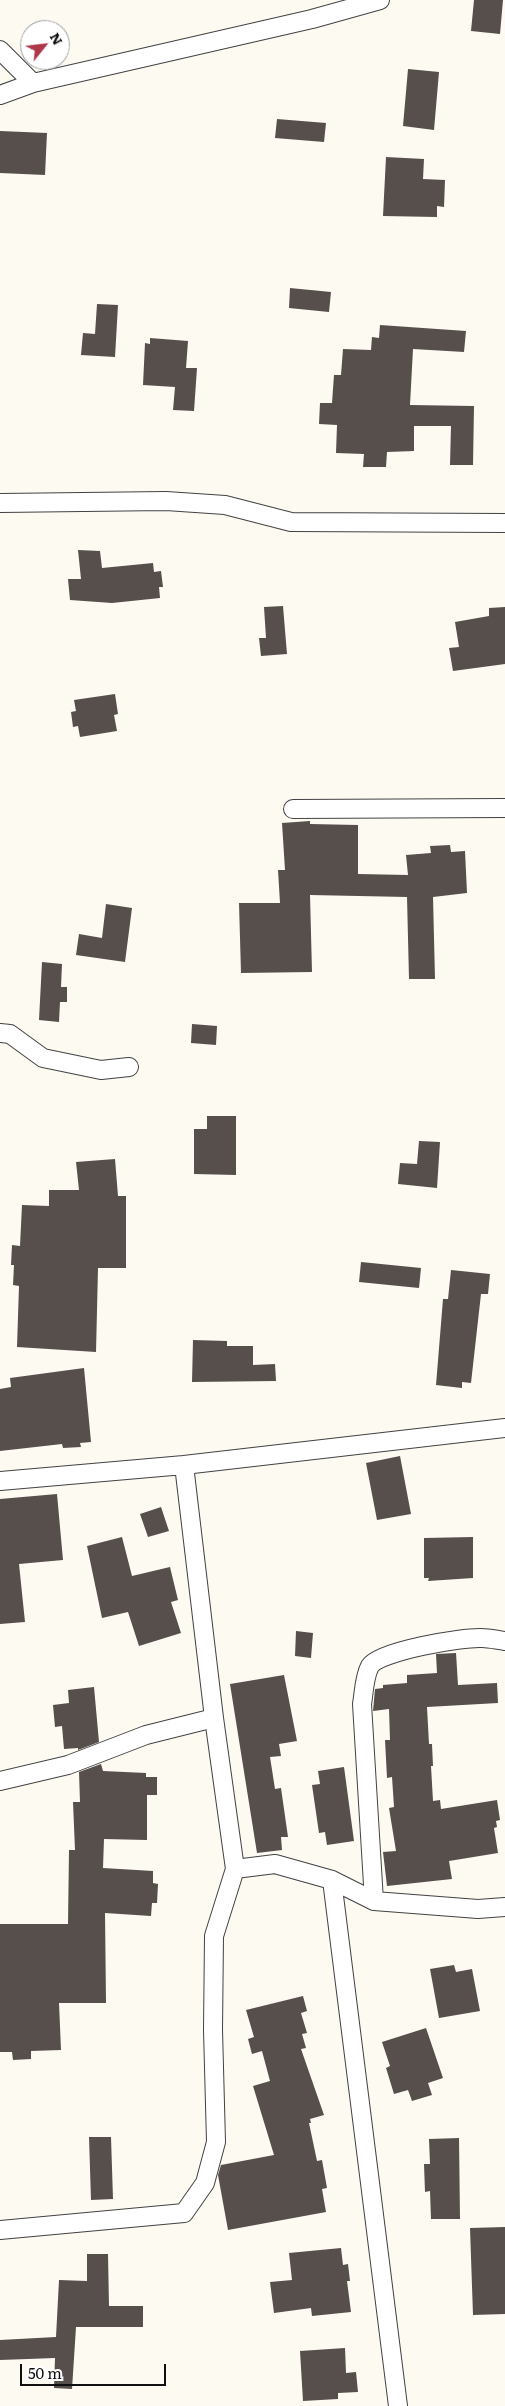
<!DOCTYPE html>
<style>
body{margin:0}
#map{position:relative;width:505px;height:2406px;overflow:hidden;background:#fdfaf2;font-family:Literata,serif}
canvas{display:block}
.north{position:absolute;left:20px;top:20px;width:50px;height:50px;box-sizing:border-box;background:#fff;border:1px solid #9f9f9f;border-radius:50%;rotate:61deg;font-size:14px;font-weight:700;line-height:20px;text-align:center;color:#0f0f0f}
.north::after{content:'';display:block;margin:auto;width:18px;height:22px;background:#ad3849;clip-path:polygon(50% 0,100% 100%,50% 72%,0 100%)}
.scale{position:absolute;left:20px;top:2364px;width:146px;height:22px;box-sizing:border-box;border:2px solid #0f0f0f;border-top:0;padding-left:6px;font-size:15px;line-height:18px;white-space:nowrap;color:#0f0f0f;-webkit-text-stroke:4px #fff;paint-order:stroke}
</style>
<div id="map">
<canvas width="505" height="2406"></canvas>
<div class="north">N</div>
<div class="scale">50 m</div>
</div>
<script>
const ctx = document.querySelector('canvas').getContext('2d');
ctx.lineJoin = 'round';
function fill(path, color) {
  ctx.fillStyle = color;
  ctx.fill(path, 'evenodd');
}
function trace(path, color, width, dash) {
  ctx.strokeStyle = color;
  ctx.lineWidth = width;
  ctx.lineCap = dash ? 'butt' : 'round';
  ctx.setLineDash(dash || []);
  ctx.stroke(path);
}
fill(new Path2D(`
 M 474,0 L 503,0 L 500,34 L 471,31 Z
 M 408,69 L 439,72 L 434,130 L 403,126 Z
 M 277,119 L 326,123 L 324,142 L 275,138 Z
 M 0,131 L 47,133 L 45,175 L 0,173 Z
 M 386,157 L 424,159 L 423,179 L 445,180 L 444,207 L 437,206 L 437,217 L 383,216 Z
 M 290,288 L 331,292 L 329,312 L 289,308 Z
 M 97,304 L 118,305 L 115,357 L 81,355 L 83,333 L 95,334 Z
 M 380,325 L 466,331 L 464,352 L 413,349 L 410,405 L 474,406 L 473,465 L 450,465 L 451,426 L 414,426 L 414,451 L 387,452 L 386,467 L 363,467 L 364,454 L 336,453 L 337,425 L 319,424 L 320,403 L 332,403 L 334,375 L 341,375 L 343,349 L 371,350 L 372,337 L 379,338 Z
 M 150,338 L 188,341 L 186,368 L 197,368 L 194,411 L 173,410 L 175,387 L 143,385 L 145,343 L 150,344 Z
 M 78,550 L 100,551 L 102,568 L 153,563 L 154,572 L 161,571 L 163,587 L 159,587 L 160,598 L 112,603 L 70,600 L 68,579 L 81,579 Z
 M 283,606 L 287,654 L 261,656 L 259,638 L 266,638 L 264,607 Z
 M 505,607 L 505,664 L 453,671 L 449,648 L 459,647 L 455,622 L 489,616 L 489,608 Z
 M 115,694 L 118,714 L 114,715 L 117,731 L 80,737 L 78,726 L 73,727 L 71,712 L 76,711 L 74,700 Z
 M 310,821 L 310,824 L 358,825 L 358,874 L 408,875 L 406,855 L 431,853 L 430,846 L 450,845 L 451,852 L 465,851 L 467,893 L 433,897 L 435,979 L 409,979 L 407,897 L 310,895 L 312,972 L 241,973 L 239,903 L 280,903 L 278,870 L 285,870 L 282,823 Z
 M 106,904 L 132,908 L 125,962 L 76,955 L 79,934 L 102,938 Z
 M 42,962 L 62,964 L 61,987 L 67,987 L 67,1002 L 60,1002 L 59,1022 L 39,1020 Z
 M 192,1024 L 217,1026 L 216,1045 L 191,1043 Z
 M 207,1116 L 236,1116 L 236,1175 L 194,1174 L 194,1129 L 207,1129 Z
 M 419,1141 L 440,1142 L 437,1188 L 398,1184 L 400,1163 L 417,1164 Z
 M 115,1159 L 118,1196 L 126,1196 L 126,1268 L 98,1268 L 96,1352 L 17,1347 L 19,1286 L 13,1285 L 14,1265 L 11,1265 L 12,1245 L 20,1246 L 22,1205 L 49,1206 L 49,1190 L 79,1190 L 76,1162 Z
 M 361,1262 L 421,1268 L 419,1288 L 359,1282 Z
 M 451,1270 L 490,1274 L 488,1294 L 481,1294 L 471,1383 L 462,1382 L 462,1388 L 436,1385 L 443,1299 L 448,1299 Z
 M 193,1340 L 227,1341 L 227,1346 L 253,1346 L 253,1365 L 275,1364 L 276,1381 L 192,1382 Z
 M 84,1368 L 91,1442 L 80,1443 L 81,1447 L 63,1448 L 62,1444 L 0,1451 L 0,1389 L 11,1387 L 10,1378 Z
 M 400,1456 L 411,1514 L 377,1520 L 366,1463 Z
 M 57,1494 L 63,1560 L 19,1564 L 25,1622 L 0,1624 L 0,1499 Z
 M 161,1507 L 169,1531 L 148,1537 L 140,1514 Z
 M 122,1537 L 132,1576 L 170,1567 L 178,1600 L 171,1602 L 181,1633 L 139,1646 L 128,1612 L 102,1618 L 87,1546 Z
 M 473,1537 L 473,1578 L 428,1581 L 429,1578 L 424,1578 L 424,1538 Z
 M 296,1631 L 313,1633 L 311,1658 L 295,1656 Z
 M 456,1653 L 458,1685 L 497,1683 L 498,1703 L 427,1707 L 429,1744 L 432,1744 L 433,1766 L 431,1766 L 433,1801 L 440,1800 L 441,1809 L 497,1800 L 500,1820 L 496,1821 L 497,1827 L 494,1828 L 498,1853 L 449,1861 L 452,1879 L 387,1886 L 383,1852 L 396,1851 L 389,1808 L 394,1807 L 392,1777 L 387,1778 L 385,1740 L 390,1740 L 389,1709 L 373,1711 L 375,1689 L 383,1688 L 383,1685 L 407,1683 L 407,1675 L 437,1673 L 436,1654 Z
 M 284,1675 L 297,1741 L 279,1744 L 281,1756 L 270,1757 L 275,1789 L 281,1788 L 288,1837 L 281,1837 L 282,1850 L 257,1853 L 230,1684 Z
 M 94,1687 L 99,1742 L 78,1750 L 78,1748 L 64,1749 L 62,1726 L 55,1727 L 53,1705 L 69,1703 L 68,1690 Z
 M 101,1764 L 103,1771 L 146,1773 L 146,1777 L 157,1777 L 157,1795 L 147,1795 L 147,1840 L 104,1839 L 103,1868 L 153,1871 L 153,1883 L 158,1884 L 157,1903 L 152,1903 L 151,1916 L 105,1913 L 106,2003 L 59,2003 L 61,2050 L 31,2051 L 31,2059 L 13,2060 L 12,2052 L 0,2052 L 0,1924 L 68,1924 L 69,1850 L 75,1850 L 73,1802 L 80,1802 L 79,1772 Z
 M 344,1767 L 354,1841 L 327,1845 L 325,1832 L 319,1833 L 312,1785 L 320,1784 L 318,1771 Z
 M 454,1965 L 456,1972 L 472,1969 L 480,2011 L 439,2018 L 430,1969 Z
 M 303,1996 L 307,2011 L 301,2013 L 307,2033 L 302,2034 L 306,2048 L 301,2049 L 324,2115 L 310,2119 L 311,2123 L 309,2123 L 317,2161 L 322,2160 L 327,2188 L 322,2189 L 326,2212 L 228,2230 L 218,2175 L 221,2165 L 274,2155 L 253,2086 L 270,2081 L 262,2051 L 252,2054 L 248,2039 L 254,2037 L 246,2010 Z
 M 426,2028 L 443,2078 L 428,2083 L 432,2095 L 412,2101 L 408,2090 L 394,2094 L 386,2068 L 390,2066 L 382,2042 Z
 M 89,2137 L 111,2137 L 113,2199 L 91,2200 Z
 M 459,2138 L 460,2219 L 431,2219 L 430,2191 L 425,2192 L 424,2164 L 430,2164 L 429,2139 Z
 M 505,2227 L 505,2314 L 473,2315 L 470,2228 Z
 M 341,2248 L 343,2265 L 348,2264 L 350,2281 L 347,2281 L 351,2312 L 312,2316 L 311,2308 L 274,2313 L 270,2282 L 292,2280 L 289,2253 Z
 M 87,2254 L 108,2254 L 109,2306 L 143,2306 L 143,2327 L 76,2327 L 72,2389 L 54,2388 L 55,2358 L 0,2360 L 0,2340 L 56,2337 L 59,2280 L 87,2281 Z
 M 345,2348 L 346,2373 L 356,2372 L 358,2392 L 338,2393 L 338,2399 L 303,2401 L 300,2351 Z`), '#564f4c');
const minor = new Path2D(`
 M 0,50 L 33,83
 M 0,95 L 33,83 L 312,19 L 380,0
 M 0,503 L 166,501 L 225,505 L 291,522 L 505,523
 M 293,809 L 505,808
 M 0,1033 L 10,1034 L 43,1058 L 101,1070 L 129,1067
 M 0,1481 L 184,1465 L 505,1428
 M 0,1781 L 68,1765 L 146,1735 L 214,1718
 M 235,1869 L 275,1864 L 332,1880 L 374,1901 L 478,1909 L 505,1907
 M 332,1880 L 398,2406
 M 374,1901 L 362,1704 C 364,1693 364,1677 370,1666 C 380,1651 462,1637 482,1638 C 489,1638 497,1640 505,1641
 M 0,2230 L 184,2213 L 205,2183 L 216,2142 L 213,2030 L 214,1936 L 235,1869 L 214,1718 L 184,1465`);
trace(minor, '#424242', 20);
trace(minor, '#fff', 18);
</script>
